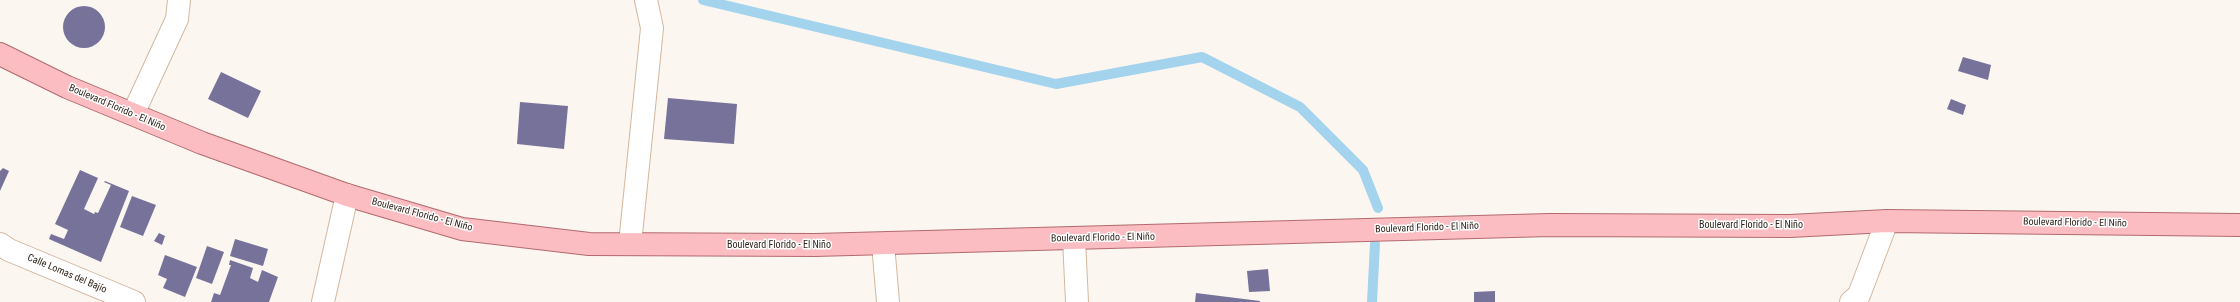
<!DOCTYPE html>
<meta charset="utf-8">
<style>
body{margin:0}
canvas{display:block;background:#fcf6f1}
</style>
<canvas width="2240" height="302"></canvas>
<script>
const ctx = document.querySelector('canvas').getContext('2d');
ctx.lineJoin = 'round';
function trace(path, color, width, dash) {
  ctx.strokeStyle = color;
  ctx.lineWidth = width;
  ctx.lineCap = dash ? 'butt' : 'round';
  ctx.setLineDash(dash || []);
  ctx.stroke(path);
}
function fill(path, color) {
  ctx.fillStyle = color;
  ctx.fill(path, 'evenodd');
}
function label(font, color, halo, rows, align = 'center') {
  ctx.font = font + ' "Roboto Condensed",sans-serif';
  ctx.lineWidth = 3;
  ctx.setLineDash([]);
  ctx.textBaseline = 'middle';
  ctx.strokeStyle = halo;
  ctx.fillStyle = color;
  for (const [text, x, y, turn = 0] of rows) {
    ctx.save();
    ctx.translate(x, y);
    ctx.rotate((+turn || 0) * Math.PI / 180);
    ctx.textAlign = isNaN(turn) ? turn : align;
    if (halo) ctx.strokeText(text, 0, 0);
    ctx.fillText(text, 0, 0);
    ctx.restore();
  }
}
trace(new Path2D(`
 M 703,0 L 1056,84 L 1202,57 L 1300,107 L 1363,170 L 1378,208
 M 1372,302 L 1375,244`), '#a3d3ed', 10);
fill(new Path2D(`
 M63 27a21 21 0 1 1 42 0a21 21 0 1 1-42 0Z
 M 1963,57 L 1991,65 L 1988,80 L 1958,71 Z
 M 221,72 L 261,91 L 248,118 L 208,99 Z
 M 668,98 L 737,104 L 734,144 L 664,139 Z
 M 1951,99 L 1966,105 L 1963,115 L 1947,109 Z
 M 520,102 L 568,106 L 564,149 L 517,144 Z
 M 3,168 L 9,171 L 0,191 L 0,171 Z
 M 80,170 L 98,178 L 84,209 L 94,214 L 95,212 L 98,213 L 111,185 L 104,182 L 105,181 L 129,191 L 101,262 L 49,239 L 51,234 L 64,239 L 68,230 L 55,224 Z
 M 132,196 L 156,205 L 143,236 L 120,227 Z
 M 159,233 L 165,236 L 162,245 L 154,241 Z
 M 235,239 L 268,249 L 263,266 L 230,256 Z
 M 207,246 L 224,252 L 212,284 L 196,278 Z
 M 165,255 L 197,267 L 185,297 L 163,288 L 167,279 L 158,275 Z
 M 230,260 L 253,268 L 250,278 L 258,282 L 262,270 L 278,277 L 269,302 L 211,302 L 214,293 L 220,295 L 231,265 L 229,265 Z
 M 1268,269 L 1270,291 L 1249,292 L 1247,271 Z
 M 1495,291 L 1495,302 L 1474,302 L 1474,292 Z
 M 1196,293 L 1260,301 L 1260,302 L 1195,302 Z`), '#76729a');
const minor = new Path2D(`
 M 133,114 L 177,19 L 179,0
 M 1074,239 L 1077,302
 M 0,244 L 9,250 L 134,302
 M 630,244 L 652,28 L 646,0
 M 883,244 L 888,302
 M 323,302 L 347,195
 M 1851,302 L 1859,295 L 1887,221`);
const major = new Path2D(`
 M 0,54 L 67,87 L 202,143 L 347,195 L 462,229 L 589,244 L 815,245 L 1550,225 L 1790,226 L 1887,221 L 2240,225`);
trace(minor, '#d4b79e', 24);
trace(major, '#b26a6e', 24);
trace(minor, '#fff', 22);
trace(major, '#fbbcc2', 22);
label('10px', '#2f241b', '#fff', [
 ["Boulevard Florido - El Niño",117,108,23],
 ["Boulevard Florido - El Niño",422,215,15],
 ["Boulevard Florido - El Niño",2075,223,1],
 ["Boulevard Florido - El Niño",1751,225],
 ["Boulevard Florido - El Niño",1427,228,-2],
 ["Boulevard Florido - El Niño",1103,238,-1],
 ["Boulevard Florido - El Niño",779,245],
 ["Calle Lomas del Bajío",67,274,23]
]);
</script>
